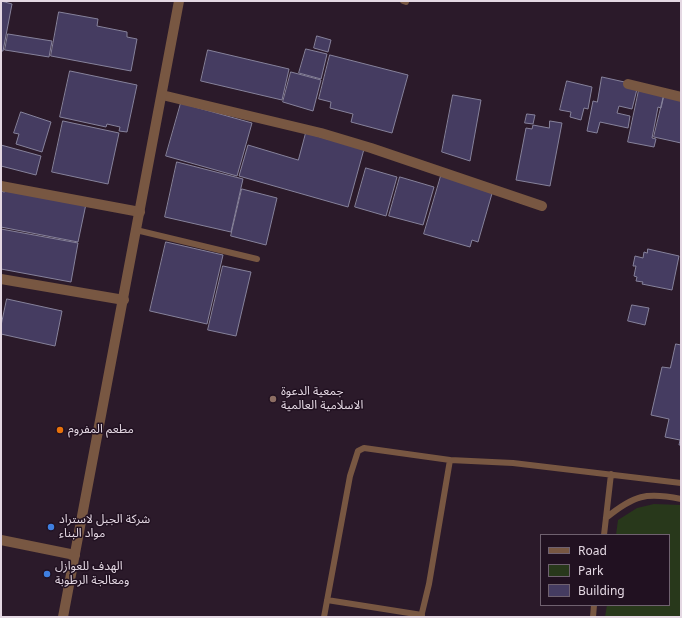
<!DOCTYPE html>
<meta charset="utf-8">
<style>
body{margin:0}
#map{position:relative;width:682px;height:618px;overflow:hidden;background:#2b1a2a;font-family:"Noto Sans",sans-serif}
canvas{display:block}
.frame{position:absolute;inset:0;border:2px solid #e4d8e3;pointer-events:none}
.legend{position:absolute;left:540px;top:534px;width:130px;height:72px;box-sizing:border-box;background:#211121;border:1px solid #6f616f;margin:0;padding:5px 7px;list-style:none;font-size:12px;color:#e4d8e3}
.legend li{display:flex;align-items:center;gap:8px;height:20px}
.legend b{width:20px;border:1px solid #6f616f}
</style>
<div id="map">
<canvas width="682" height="618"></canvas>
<div class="frame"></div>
<ul class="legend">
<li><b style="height:5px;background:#785742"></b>Road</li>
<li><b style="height:11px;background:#28381b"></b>Park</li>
<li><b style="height:11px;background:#453c61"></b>Building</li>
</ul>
</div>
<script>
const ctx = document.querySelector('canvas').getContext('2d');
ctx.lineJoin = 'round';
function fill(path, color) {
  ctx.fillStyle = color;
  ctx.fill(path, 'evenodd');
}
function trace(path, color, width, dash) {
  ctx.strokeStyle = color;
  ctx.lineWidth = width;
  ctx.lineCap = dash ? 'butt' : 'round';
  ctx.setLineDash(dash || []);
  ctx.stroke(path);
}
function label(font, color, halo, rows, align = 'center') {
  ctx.font = font + ' "Noto Sans","Noto Sans Arabic",sans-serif';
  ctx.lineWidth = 3;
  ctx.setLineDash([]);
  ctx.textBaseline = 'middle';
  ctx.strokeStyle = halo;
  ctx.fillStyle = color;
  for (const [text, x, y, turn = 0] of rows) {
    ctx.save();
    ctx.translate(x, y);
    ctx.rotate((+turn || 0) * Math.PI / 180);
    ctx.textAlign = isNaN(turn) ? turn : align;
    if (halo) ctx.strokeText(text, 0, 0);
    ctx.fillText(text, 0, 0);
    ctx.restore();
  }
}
fill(new Path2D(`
 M 654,504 L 681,505 L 681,617 L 605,617 L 607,605 L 669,605 L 669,535 L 616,535 L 618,520 L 637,508 Z`), '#28381b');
const building = new Path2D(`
 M 1,1 L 12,4 L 3,51 L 1,51 Z
 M 59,12 L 98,19 L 97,26 L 127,32 L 127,37 L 137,39 L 131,71 L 51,56 Z
 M 8,34 L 52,41 L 49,57 L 5,50 Z
 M 317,36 L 331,40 L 328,52 L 314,48 Z
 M 306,49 L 327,54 L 321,79 L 299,73 Z
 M 208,50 L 289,69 L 282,100 L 201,81 Z
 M 330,55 L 408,75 L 392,133 L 351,122 L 353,114 L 330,108 L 331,102 L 319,99 Z
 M 70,71 L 137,85 L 127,132 L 119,131 L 120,127 L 107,124 L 106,127 L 60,117 Z
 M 291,72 L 321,80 L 313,111 L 283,102 Z
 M 602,77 L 638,85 L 632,109 L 619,106 L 617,113 L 630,116 L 628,128 L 600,122 L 597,133 L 587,131 L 593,101 L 597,102 Z
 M 567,81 L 592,87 L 588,109 L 584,108 L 581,120 L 570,117 L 571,112 L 560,110 Z
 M 639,90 L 664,95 L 661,108 L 658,107 L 652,138 L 656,139 L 654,147 L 628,142 Z
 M 665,91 L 681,94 L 681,143 L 654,137 Z
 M 453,95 L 481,100 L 470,161 L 442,152 Z
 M 181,103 L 252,123 L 237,176 L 166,156 Z
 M 21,112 L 51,122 L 42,152 L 16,144 L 19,134 L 14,133 Z
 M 527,114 L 535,115 L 533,124 L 525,123 Z
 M 63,121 L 119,133 L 108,184 L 52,172 Z
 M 550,121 L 562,123 L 550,186 L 516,180 L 526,128 L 532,129 L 533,125 L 549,128 Z
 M 306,133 L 364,149 L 348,207 L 239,176 L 248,145 L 298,160 Z
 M 1,145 L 41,156 L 36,175 L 1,166 Z
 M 177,162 L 243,179 L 231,232 L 165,217 Z
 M 366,168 L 397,177 L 386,216 L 355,207 Z
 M 441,176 L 493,190 L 478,242 L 472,240 L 470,247 L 424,234 Z
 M 400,177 L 434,187 L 423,225 L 389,216 Z
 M 4,188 L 86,204 L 78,242 L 1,227 L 1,191 L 4,192 Z
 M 242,189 L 277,198 L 266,245 L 231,236 Z
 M 1,229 L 78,243 L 71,282 L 1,269 Z
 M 166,242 L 223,255 L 207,324 L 150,311 Z
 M 648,249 L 679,256 L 672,290 L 642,284 L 643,282 L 636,281 L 637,277 L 634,276 L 636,266 L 633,266 L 635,256 L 643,258 L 644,252 L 647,253 Z
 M 223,266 L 251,272 L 236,336 L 208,330 Z
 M 7,299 L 62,311 L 55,346 L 1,334 L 1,326 Z
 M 632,305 L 649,308 L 645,325 L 628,321 Z
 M 676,344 L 681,345 L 681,445 L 679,445 L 680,440 L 665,437 L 669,419 L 651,415 L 662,367 L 670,368 Z`);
fill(building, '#453c61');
trace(building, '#86829b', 1);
trace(new Path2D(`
 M 403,1 L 406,2
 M 136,230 L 257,259
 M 606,518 C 634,495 646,492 681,499
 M 604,535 L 611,474
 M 327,600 L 422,615
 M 324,617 L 350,476 L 358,451 L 364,448 L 450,460
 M 421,617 L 429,584 L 450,460 L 513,463 L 681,483
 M 593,617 L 594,605`), '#785742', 6);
trace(new Path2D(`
 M 628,84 L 681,97
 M 162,95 L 321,133 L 371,148 L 542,206
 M 1,186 L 140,212
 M 1,279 L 124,300
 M 1,540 L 75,555`), '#785742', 10);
trace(new Path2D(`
 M 63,617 L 179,1`), '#785742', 10);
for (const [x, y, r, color] of [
 [273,399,4,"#8d6e63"],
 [60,430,4,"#e8710a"],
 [51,527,4,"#3f7fe0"],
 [47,574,4,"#3f7fe0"]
]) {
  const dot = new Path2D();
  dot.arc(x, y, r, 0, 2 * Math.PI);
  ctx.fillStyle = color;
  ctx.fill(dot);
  trace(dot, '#211121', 1.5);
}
label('12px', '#e4d8e3', '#211121', [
 ["جمعية الدعوة",281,392],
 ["الاسلامية العالمية",281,406],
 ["مطعم المفروم",68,430],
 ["شركة الجبل لاستراد",59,520],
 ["مواد البناء",59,534],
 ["الهدف للعوازل",55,567],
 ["ومعالجة الرطوبة",55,581]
], 'left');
</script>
